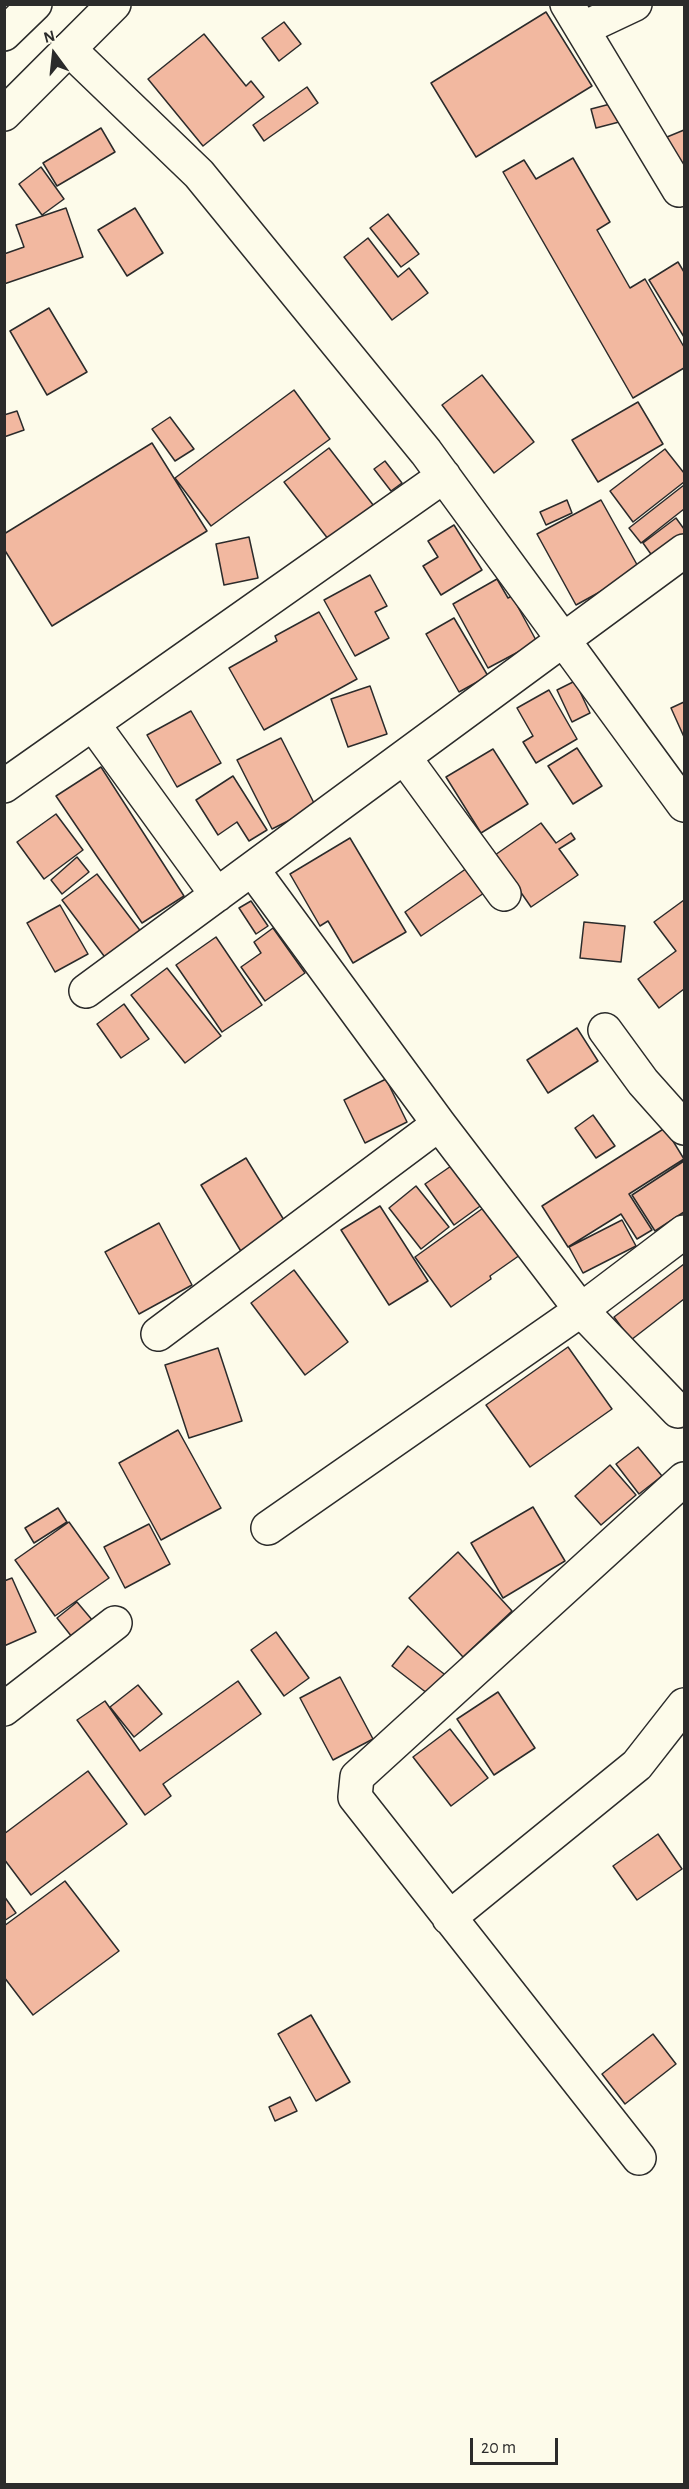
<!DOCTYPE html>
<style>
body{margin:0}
#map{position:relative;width:689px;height:2489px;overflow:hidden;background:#fdfbea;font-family:"Alegreya Sans",sans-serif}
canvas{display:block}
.frame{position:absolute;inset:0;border:6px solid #2b2b2b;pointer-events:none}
.north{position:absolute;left:24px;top:24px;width:60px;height:60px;-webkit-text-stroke:4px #fdfbea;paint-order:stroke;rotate:345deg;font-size:16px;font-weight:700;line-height:24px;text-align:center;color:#2b2b2b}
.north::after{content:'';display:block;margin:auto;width:21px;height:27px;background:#2b2b2b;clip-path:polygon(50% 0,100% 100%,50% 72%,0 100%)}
.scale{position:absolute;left:470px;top:2438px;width:88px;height:27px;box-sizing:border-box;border:3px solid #2b2b2b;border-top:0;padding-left:8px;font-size:18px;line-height:21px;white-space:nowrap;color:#2b2b2b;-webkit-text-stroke:4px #fdfbea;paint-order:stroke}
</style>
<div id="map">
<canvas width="689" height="2489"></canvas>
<div class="frame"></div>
<div class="north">N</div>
<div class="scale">20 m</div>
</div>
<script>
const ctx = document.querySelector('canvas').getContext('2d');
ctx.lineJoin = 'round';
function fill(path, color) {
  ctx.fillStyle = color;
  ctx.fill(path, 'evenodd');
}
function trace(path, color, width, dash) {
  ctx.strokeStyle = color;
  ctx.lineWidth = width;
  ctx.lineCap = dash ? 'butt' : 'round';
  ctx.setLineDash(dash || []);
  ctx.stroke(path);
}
const building = new Path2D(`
 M 546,12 L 592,86 L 476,157 L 431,83 Z
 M 284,22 L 301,44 L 279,61 L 262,38 Z
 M 204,34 L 246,86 L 251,81 L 264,97 L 203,146 L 148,79 Z
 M 307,87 L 318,103 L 264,141 L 253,125 Z
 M 618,102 L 623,121 L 596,128 L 591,109 Z
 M 101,128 L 115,152 L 57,186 L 43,163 Z
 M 684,130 L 684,175 L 667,137 Z
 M 573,158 L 610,222 L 597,230 L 630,288 L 645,279 L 684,347 L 684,368 L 633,398 L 503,172 L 524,160 L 536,179 Z
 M 41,167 L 64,199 L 42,215 L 19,184 Z
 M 66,208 L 83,257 L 4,284 L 4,254 L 24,247 L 16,225 Z
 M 135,208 L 163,253 L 127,276 L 98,230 Z
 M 388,214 L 419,254 L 401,267 L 370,228 Z
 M 368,238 L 398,277 L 409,268 L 428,293 L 392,320 L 344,257 Z
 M 678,262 L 684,272 L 684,337 L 649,280 Z
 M 49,308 L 87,372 L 47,395 L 10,331 Z
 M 482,375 L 534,442 L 494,473 L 442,405 Z
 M 294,390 L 330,439 L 211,526 L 175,478 Z
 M 638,402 L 663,444 L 598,482 L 572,440 Z
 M 17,411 L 24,430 L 4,437 L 4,415 Z
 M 170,417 L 194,449 L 175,461 L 152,429 Z
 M 152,443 L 207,531 L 52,626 L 4,549 L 4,534 Z
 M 329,448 L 377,510 L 332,544 L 284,482 Z
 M 665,449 L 684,473 L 684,482 L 633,522 L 610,491 Z
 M 385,461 L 402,483 L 391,491 L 374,469 Z
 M 684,485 L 684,509 L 641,543 L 629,528 Z
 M 567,500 L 572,513 L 546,525 L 540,512 Z
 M 601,500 L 640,570 L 576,605 L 537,534 Z
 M 676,518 L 684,529 L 684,534 L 653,557 L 643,543 Z
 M 454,525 L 482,570 L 441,595 L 423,566 L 438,557 L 428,541 Z
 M 249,537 L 258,578 L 224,585 L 216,544 Z
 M 370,575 L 387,606 L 375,612 L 389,638 L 355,656 L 324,600 Z
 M 497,579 L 508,598 L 512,596 L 537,642 L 488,668 L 453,604 Z
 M 319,612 L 357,679 L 264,730 L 229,668 L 277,641 L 275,636 Z
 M 454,618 L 488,676 L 459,692 L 426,634 Z
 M 575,681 L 590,713 L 572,722 L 557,690 Z
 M 370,686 L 387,734 L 348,747 L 331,699 Z
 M 549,690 L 577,739 L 536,763 L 523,742 L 533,736 L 517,708 Z
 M 684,702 L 684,737 L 671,708 Z
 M 191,711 L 221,763 L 177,787 L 147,735 Z
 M 281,738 L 316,807 L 272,829 L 237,760 Z
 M 577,748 L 602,786 L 573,804 L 548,766 Z
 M 493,749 L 528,804 L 481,833 L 446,777 Z
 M 101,767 L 184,896 L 142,923 L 56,796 Z
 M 233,776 L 267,830 L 249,841 L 237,822 L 218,835 L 196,800 Z
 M 56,814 L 83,850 L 44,879 L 17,842 Z
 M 541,823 L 556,843 L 571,833 L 575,839 L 559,849 L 578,875 L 531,907 L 495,855 Z
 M 350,838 L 406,932 L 353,963 L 328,921 L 320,926 L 290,874 Z
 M 77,857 L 89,872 L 62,894 L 51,880 Z
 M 467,868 L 484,893 L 421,936 L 405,912 Z
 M 97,874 L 142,933 L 107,960 L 62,900 Z
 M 684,900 L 684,989 L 659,1008 L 638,979 L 676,951 L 654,922 Z
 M 251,901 L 268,926 L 256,934 L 239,908 Z
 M 60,905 L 88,954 L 55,972 L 27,923 Z
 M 584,922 L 625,926 L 621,962 L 580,958 Z
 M 273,928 L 305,973 L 265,1001 L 241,967 L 261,953 L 254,942 Z
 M 216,937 L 262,1005 L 222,1032 L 176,965 Z
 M 167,968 L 221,1036 L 185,1063 L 131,995 Z
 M 124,1004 L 149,1039 L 121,1058 L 97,1024 Z
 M 577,1028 L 598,1061 L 548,1093 L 527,1060 Z
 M 386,1079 L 407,1122 L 365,1143 L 344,1100 Z
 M 593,1115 L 615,1146 L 596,1158 L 575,1128 Z
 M 665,1128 L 684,1159 L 629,1194 L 652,1230 L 637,1239 L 621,1214 L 568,1247 L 542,1206 Z
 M 246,1158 L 287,1225 L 242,1253 L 201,1185 Z
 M 684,1161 L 684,1212 L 655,1231 L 632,1195 Z
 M 454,1164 L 483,1204 L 454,1225 L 425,1184 Z
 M 416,1186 L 449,1227 L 421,1249 L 389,1208 Z
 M 380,1206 L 428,1281 L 389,1305 L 341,1230 Z
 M 486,1206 L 520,1255 L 490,1276 L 491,1279 L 451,1307 L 415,1257 Z
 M 622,1220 L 636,1246 L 583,1273 L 569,1247 Z
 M 159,1223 L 192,1285 L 139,1314 L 105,1252 Z
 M 684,1264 L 684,1299 L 631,1340 L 614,1317 Z
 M 294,1270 L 348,1342 L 305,1375 L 251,1303 Z
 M 568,1347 L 612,1409 L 530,1467 L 486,1405 Z
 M 218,1348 L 242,1421 L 189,1438 L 165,1365 Z
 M 178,1430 L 221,1508 L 161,1540 L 119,1463 Z
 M 638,1447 L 662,1476 L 639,1494 L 616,1464 Z
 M 610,1465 L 636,1495 L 601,1525 L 575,1496 Z
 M 533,1507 L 565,1561 L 503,1598 L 471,1543 Z
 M 58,1508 L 67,1522 L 34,1543 L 25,1528 Z
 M 69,1522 L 109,1578 L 55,1616 L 15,1560 Z
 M 149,1524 L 170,1564 L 125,1588 L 104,1547 Z
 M 458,1552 L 512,1611 L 463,1657 L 409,1598 Z
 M 12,1578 L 36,1632 L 4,1646 L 4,1581 Z
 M 77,1602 L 93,1621 L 72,1637 L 57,1618 Z
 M 276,1632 L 309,1678 L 284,1696 L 251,1650 Z
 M 408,1646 L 448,1677 L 432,1697 L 392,1666 Z
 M 340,1677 L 373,1739 L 333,1760 L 300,1698 Z
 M 238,1681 L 261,1714 L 163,1784 L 171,1796 L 145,1815 L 77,1720 L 105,1701 L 140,1751 Z
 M 138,1685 L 162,1714 L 134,1737 L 110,1707 Z
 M 498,1692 L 535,1748 L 494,1775 L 457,1719 Z
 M 450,1729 L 488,1778 L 451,1806 L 413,1757 Z
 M 88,1771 L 127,1824 L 31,1895 L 4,1859 L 4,1834 Z
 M 658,1834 L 682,1869 L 637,1900 L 613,1866 Z
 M 65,1881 L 119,1951 L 33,2015 L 4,1977 L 4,1926 Z
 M 4,1896 L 16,1913 L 4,1921 Z
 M 311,2015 L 350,2082 L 316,2101 L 278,2034 Z
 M 653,2034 L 676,2064 L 625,2104 L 602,2074 Z
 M 290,2097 L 297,2111 L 275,2121 L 269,2107 Z`);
fill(building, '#f2b8a0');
trace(building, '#2b2b2b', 1.5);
const minor = new Path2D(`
 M 567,4 L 679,190
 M 582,29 L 635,4
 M 69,49 L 199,174 L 426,452 L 684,805
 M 93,724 L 217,895
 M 404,757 L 504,894
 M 4,786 L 444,476
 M 252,869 L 439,1124 L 581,1310 L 678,1411
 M 86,991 L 684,551
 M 605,1030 L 643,1082 L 684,1128
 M 158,1334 L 439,1124
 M 268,1528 L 581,1310 L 684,1232
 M 4,1709 L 115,1623
 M 449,1918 L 637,1765 L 684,1705
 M 639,2158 L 355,1797 L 357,1777 L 684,1479`);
const major = new Path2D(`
 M 4,34 L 35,4
 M 4,114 L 114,4`);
trace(minor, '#2b2b2b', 36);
trace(major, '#2b2b2b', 36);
trace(minor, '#fdfbea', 33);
trace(major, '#fdfbea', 33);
</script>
